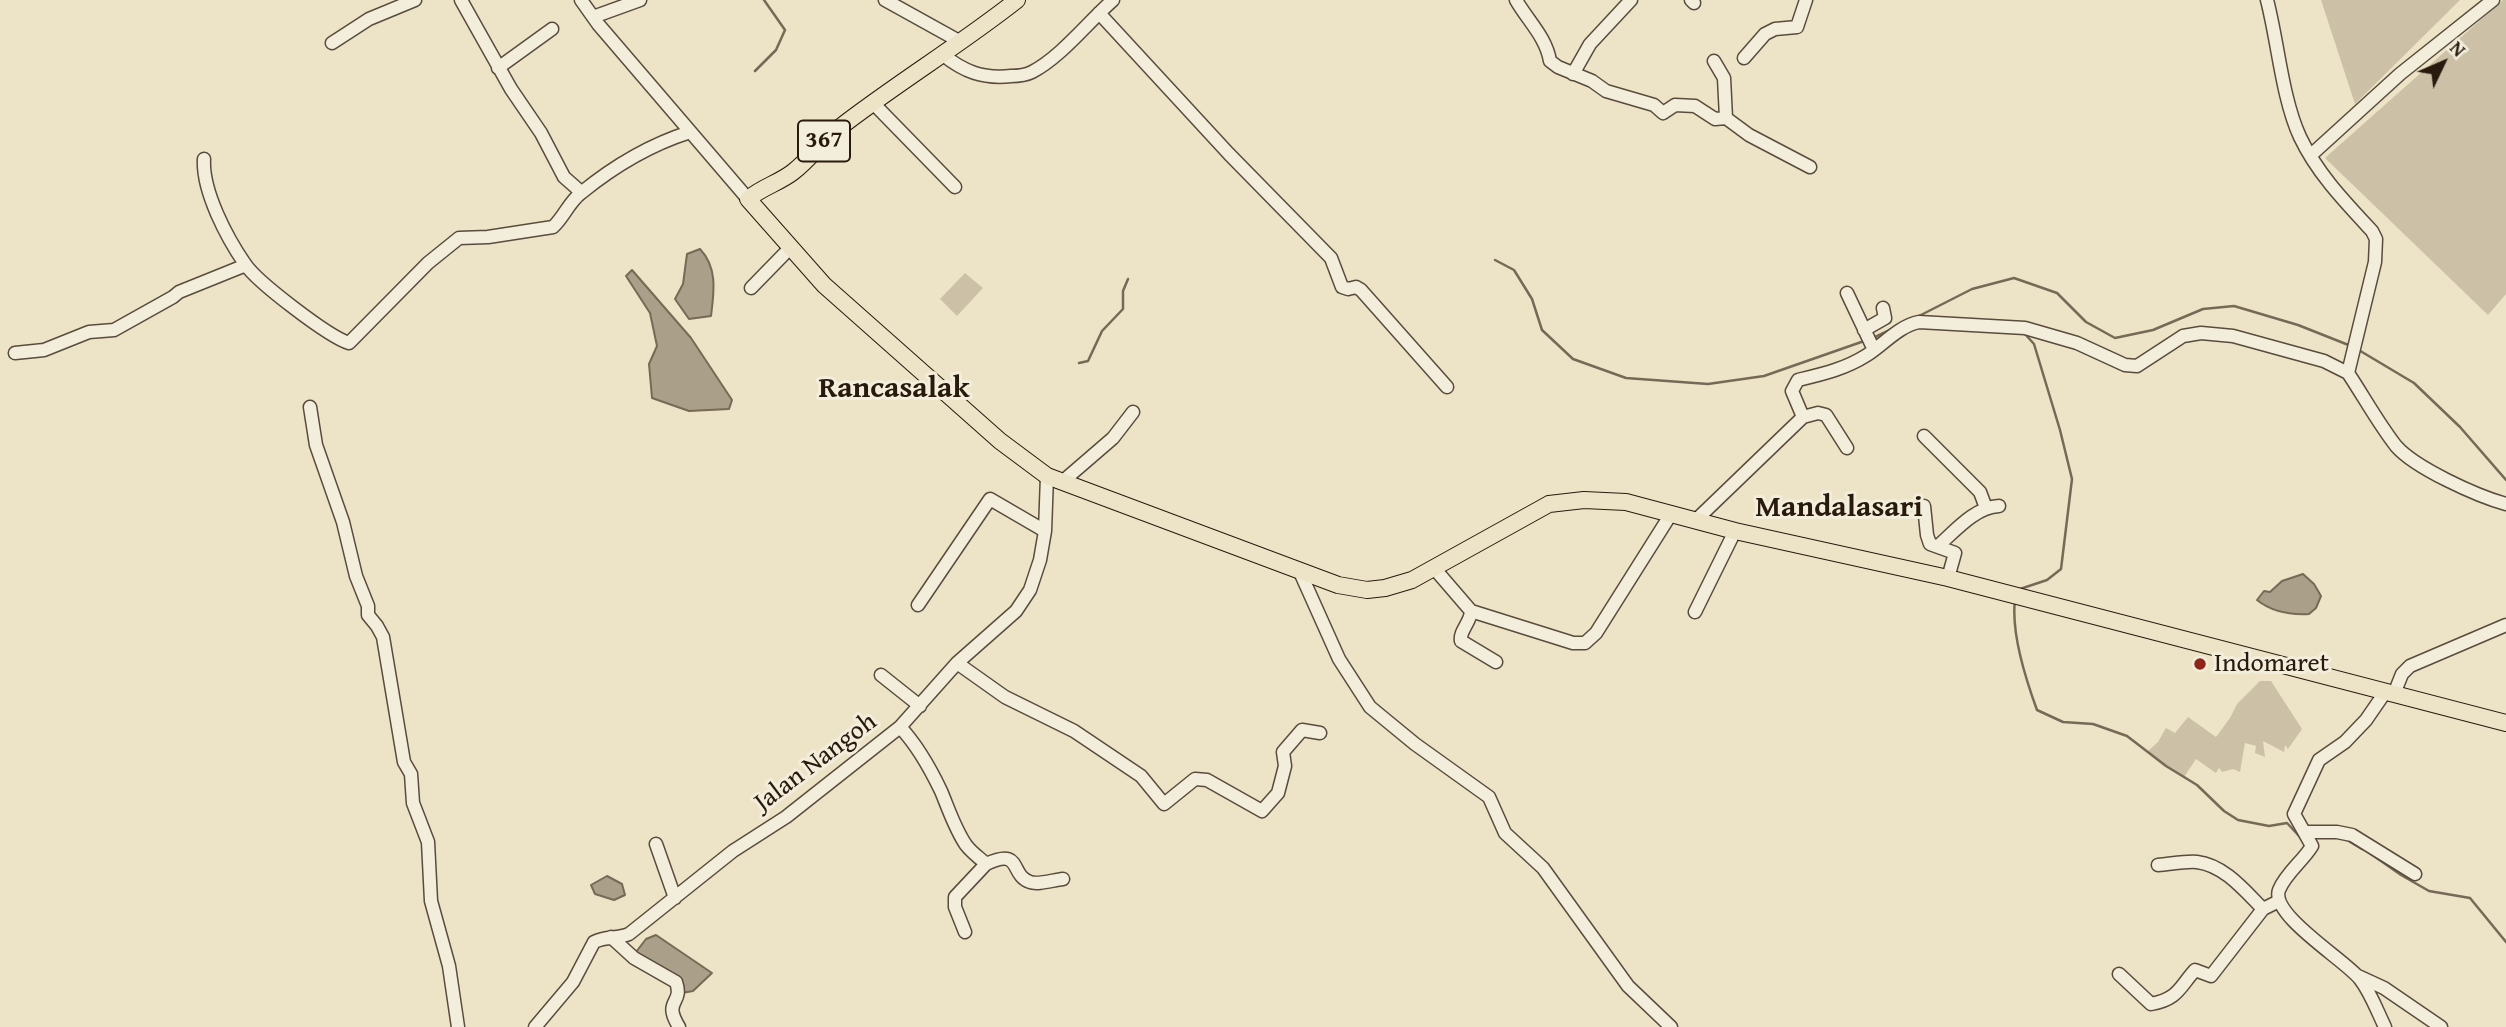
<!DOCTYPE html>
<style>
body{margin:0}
#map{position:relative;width:2506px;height:1027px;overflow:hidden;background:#ede3c7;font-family:"Gentium Book Plus",serif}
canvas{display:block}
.north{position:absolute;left:2408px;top:28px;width:70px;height:70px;-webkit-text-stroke:5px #f3eddb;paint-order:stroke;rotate:46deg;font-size:19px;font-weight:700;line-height:28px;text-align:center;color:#281a0d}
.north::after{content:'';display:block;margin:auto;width:24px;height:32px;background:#281a0d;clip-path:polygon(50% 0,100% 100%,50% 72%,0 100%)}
</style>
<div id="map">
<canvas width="2506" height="1027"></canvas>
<div class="north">N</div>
</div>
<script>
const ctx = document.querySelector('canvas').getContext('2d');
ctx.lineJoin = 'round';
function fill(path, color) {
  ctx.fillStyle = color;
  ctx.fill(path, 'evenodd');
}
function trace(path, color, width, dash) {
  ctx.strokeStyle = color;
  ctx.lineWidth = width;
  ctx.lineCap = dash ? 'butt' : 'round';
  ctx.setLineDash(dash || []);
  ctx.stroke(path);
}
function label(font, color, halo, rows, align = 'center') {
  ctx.font = font + ' "Gentium Book Plus",serif';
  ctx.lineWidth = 6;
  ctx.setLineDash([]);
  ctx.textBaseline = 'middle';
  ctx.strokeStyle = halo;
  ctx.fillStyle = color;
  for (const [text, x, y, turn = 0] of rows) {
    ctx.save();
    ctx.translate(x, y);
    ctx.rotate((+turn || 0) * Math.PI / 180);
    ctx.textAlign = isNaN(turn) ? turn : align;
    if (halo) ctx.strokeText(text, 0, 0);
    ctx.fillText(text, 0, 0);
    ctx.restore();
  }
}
fill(new Path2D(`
 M 2321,0 L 2460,0 L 2355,104 Z
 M 2503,0 L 2506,0 L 2506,294 L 2488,315 L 2325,158 Z
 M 965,273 L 983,288 L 957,316 L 940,299 Z
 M 2260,681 L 2271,681 L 2302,729 L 2288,749 L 2285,745 L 2284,752 L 2263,741 L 2265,757 L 2255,753 L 2256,746 L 2245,743 L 2240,772 L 2233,769 L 2222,772 L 2219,768 L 2216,773 L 2196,759 L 2184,777 L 2147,752 L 2158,742 L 2166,728 L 2175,733 L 2188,717 L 2216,737 L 2230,718 L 2237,704 Z`), '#ccc1a7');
const water = new Path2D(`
 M 700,249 C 718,268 714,292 711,316 L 689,319 L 675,299 L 683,284 L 687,254 Z
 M 632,270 L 691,338 L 732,400 L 729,409 L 689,411 L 652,398 L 649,364 L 657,346 L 650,313 L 626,276 Z
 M 2303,574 L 2314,584 L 2321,596 L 2316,608 L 2309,614 C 2290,615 2272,612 2257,600 L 2264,591 L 2270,592 L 2282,581 Z
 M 607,876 L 622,884 L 625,895 L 614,900 L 595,894 L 591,885 Z
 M 656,935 L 712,973 L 693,991 L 682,993 L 636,952 L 646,939 Z`);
fill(water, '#aa9f88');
trace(water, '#766a57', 2);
trace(new Path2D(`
 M 755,71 L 776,50 L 785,30 L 764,0
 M 1495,260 L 1514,270 L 1532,299 L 1542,330 L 1573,359 L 1626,378 L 1708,384 L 1764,376 L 1867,340
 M 1917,317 L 1972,289 L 2014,278 L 2057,293 L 2086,322 L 2115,338 L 2153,330 L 2203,309 L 2234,306 L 2298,325 L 2351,346
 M 1873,338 L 1892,329
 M 2357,349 L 2414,383 L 2460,427 L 2506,480
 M 1079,363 L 1088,361 L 1102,331 L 1123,309 L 1123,291 L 1128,279
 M 2020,589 L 2047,580 L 2061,569 L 2072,479 L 2060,430 L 2034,344 L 2025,334
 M 2015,600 C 2011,632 2026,680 2037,710 L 2063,722 L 2093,724 L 2127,736 L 2166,766 L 2197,785 L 2224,811 L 2238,820 L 2269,826 L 2287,823 L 2300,837 L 2302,837
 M 2347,840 L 2362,849
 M 2371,854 L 2401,875 L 2429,891 L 2470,898 L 2506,942`), '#766a57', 2.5);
const minor = new Path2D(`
 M 461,0 L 511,89 L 541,133 L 564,177 L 581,192
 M 581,0 L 598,24 L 748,199
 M 885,0 L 959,41
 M 1516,0 C 1528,21 1546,37 1550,61 L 1558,67 L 1592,81 L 1606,91 L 1654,105 L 1663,113 L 1675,105 L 1695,106 L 1715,119 L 1726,118 L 1749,135 L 1810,167
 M 1691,0 L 1694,3
 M 2267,0 C 2278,42 2282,98 2300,137 C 2317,173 2345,202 2372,231 L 2376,239 L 2375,262 L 2348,373 C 2364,397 2378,423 2396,446 C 2415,468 2477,496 2506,504
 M 1099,13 L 1229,154 L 1331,258 L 1342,287 L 1348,289 L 1356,287 L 1361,290 L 1447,387
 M 593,17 L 640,0
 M 332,43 L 369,19 L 415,0
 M 942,54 C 964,72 983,79 1011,76 C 1018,76 1026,75 1032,72 C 1061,57 1088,22 1113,0
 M 1744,58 L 1765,34 L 1775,29 L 1797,27 L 1806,0
 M 1714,61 L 1724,78 L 1726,118
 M 498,68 L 552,29
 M 1573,74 L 1590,44 L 1631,0
 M 873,103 L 955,187
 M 2311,155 L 2400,74 L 2493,0
 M 204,159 C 202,191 227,238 245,264 C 257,282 329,337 349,343 L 428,263 L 459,238 L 488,237 L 553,227 C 564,217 569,202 581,193 C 614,166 649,145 690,132
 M 751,288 L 790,248
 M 1847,293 L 1874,350
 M 1864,330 L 1885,318 L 1883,308
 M 15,353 L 44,350 L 89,332 L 114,330 L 173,297 L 179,292 L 246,265
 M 310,407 L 316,445 L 343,522 L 356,576 L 368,606 L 368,615 L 377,626 L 383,637 L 404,762 L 411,774 L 413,803 L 428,842 L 431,901 L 449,966 L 458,1027
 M 1924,436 L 1980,492 L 1986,508
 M 1847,448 L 1826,415 L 1818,413 L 1803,417 L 1792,391 L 1798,380 C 1823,374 1845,369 1867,355 C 1884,344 1899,326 1919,322 L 2025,328 L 2077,343 L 2125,365 L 2137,366 L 2183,336 L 2201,333 L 2233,336 L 2324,361 L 2348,373
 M 1062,482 L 1113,438 L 1133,412
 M 1924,506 L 1927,535 L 1930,544 L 1955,553 L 1948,578
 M 1695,521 L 1803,417
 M 1938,546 C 1955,531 1975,507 1999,506
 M 1434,568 L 1471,611 C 1471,622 1459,631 1461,641 L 1496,662
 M 1300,572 L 1339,659 L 1370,707 L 1415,744 L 1489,797 L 1505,833 L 1543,868 L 1628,986 L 1671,1027
 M 918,605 L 990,499 L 1045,531
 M 1471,611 L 1573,643 L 1585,643 L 1596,633 L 1671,514
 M 1695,612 L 1735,531
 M 957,663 L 1005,697 L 1074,731 L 1141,776 L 1164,804 L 1195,779 L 1207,780 L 1262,811 L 1278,793 L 1285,766 L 1283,752 L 1302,730 L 1320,733
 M 881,675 L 920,706
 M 2394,694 L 2402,674 L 2410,666 L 2506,625
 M 900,727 C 918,746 930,768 941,791 C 949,810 955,829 966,845 C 972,853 980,858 986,864 C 1023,847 1009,875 1030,882 C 1038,885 1053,880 1063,879
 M 2304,832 L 2337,832 L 2352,835 L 2415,874
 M 656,844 L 675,898
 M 2158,865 C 2171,864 2185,861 2197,862 C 2224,865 2245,891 2263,909
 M 965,932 L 955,907 L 955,897 L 986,864
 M 611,937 L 634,958 L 676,982 C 684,1005 662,999 679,1027
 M 2119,974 L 2151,1004 C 2178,999 2179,988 2195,970 L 2211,976 L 2263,909 L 2279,901
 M 2358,976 L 2384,988 L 2441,1027
 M 535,1027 L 573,982 L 594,942 C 606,936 617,939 629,934 L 733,851 L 786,817 L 900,727 L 957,663 L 1016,611 L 1030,590 L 1040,560 L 1045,531 L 1047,476
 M 2385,1027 C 2377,1011 2371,993 2360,979 C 2345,960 2270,915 2279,890 C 2286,873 2303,861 2312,846 L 2294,814 L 2319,760 L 2345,742 L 2366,720 L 2386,691`);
const major = new Path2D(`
 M 1017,0 C 960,45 897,83 839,128 C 822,141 810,159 793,172 C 779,183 762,187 748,199 L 824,285 L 1000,441 L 1047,476 L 1338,585 L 1367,590 L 1385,588 L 1412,580 L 1549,504 L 1584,500 L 1626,502 L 1735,531 L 1948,578 L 2506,723`);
trace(minor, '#594c3c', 15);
trace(major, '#281a0d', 18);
trace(minor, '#f3eddb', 12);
trace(major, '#ede3c7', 16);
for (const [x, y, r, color] of [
 [2200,664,7,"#8f2418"]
]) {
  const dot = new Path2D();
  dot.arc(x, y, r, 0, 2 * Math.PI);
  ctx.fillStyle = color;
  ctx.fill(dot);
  trace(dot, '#f3eddb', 2.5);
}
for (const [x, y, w] of [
 [824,141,52]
]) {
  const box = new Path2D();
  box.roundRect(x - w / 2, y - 20.5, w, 41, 5);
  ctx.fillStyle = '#f3eddb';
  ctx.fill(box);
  trace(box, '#281a0d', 2);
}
label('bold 24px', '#281a0d', null, [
 ["367",824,141]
]);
label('26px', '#281a0d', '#f3eddb', [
 ["Indomaret",2214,664]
], 'left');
label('26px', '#281a0d', '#f3eddb', [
 ["Jalan Nangoh",816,763,-37]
]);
label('bold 30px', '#281a0d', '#f3eddb', [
 ["Rancasalak",894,389],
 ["Mandalasari",1839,508]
]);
</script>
